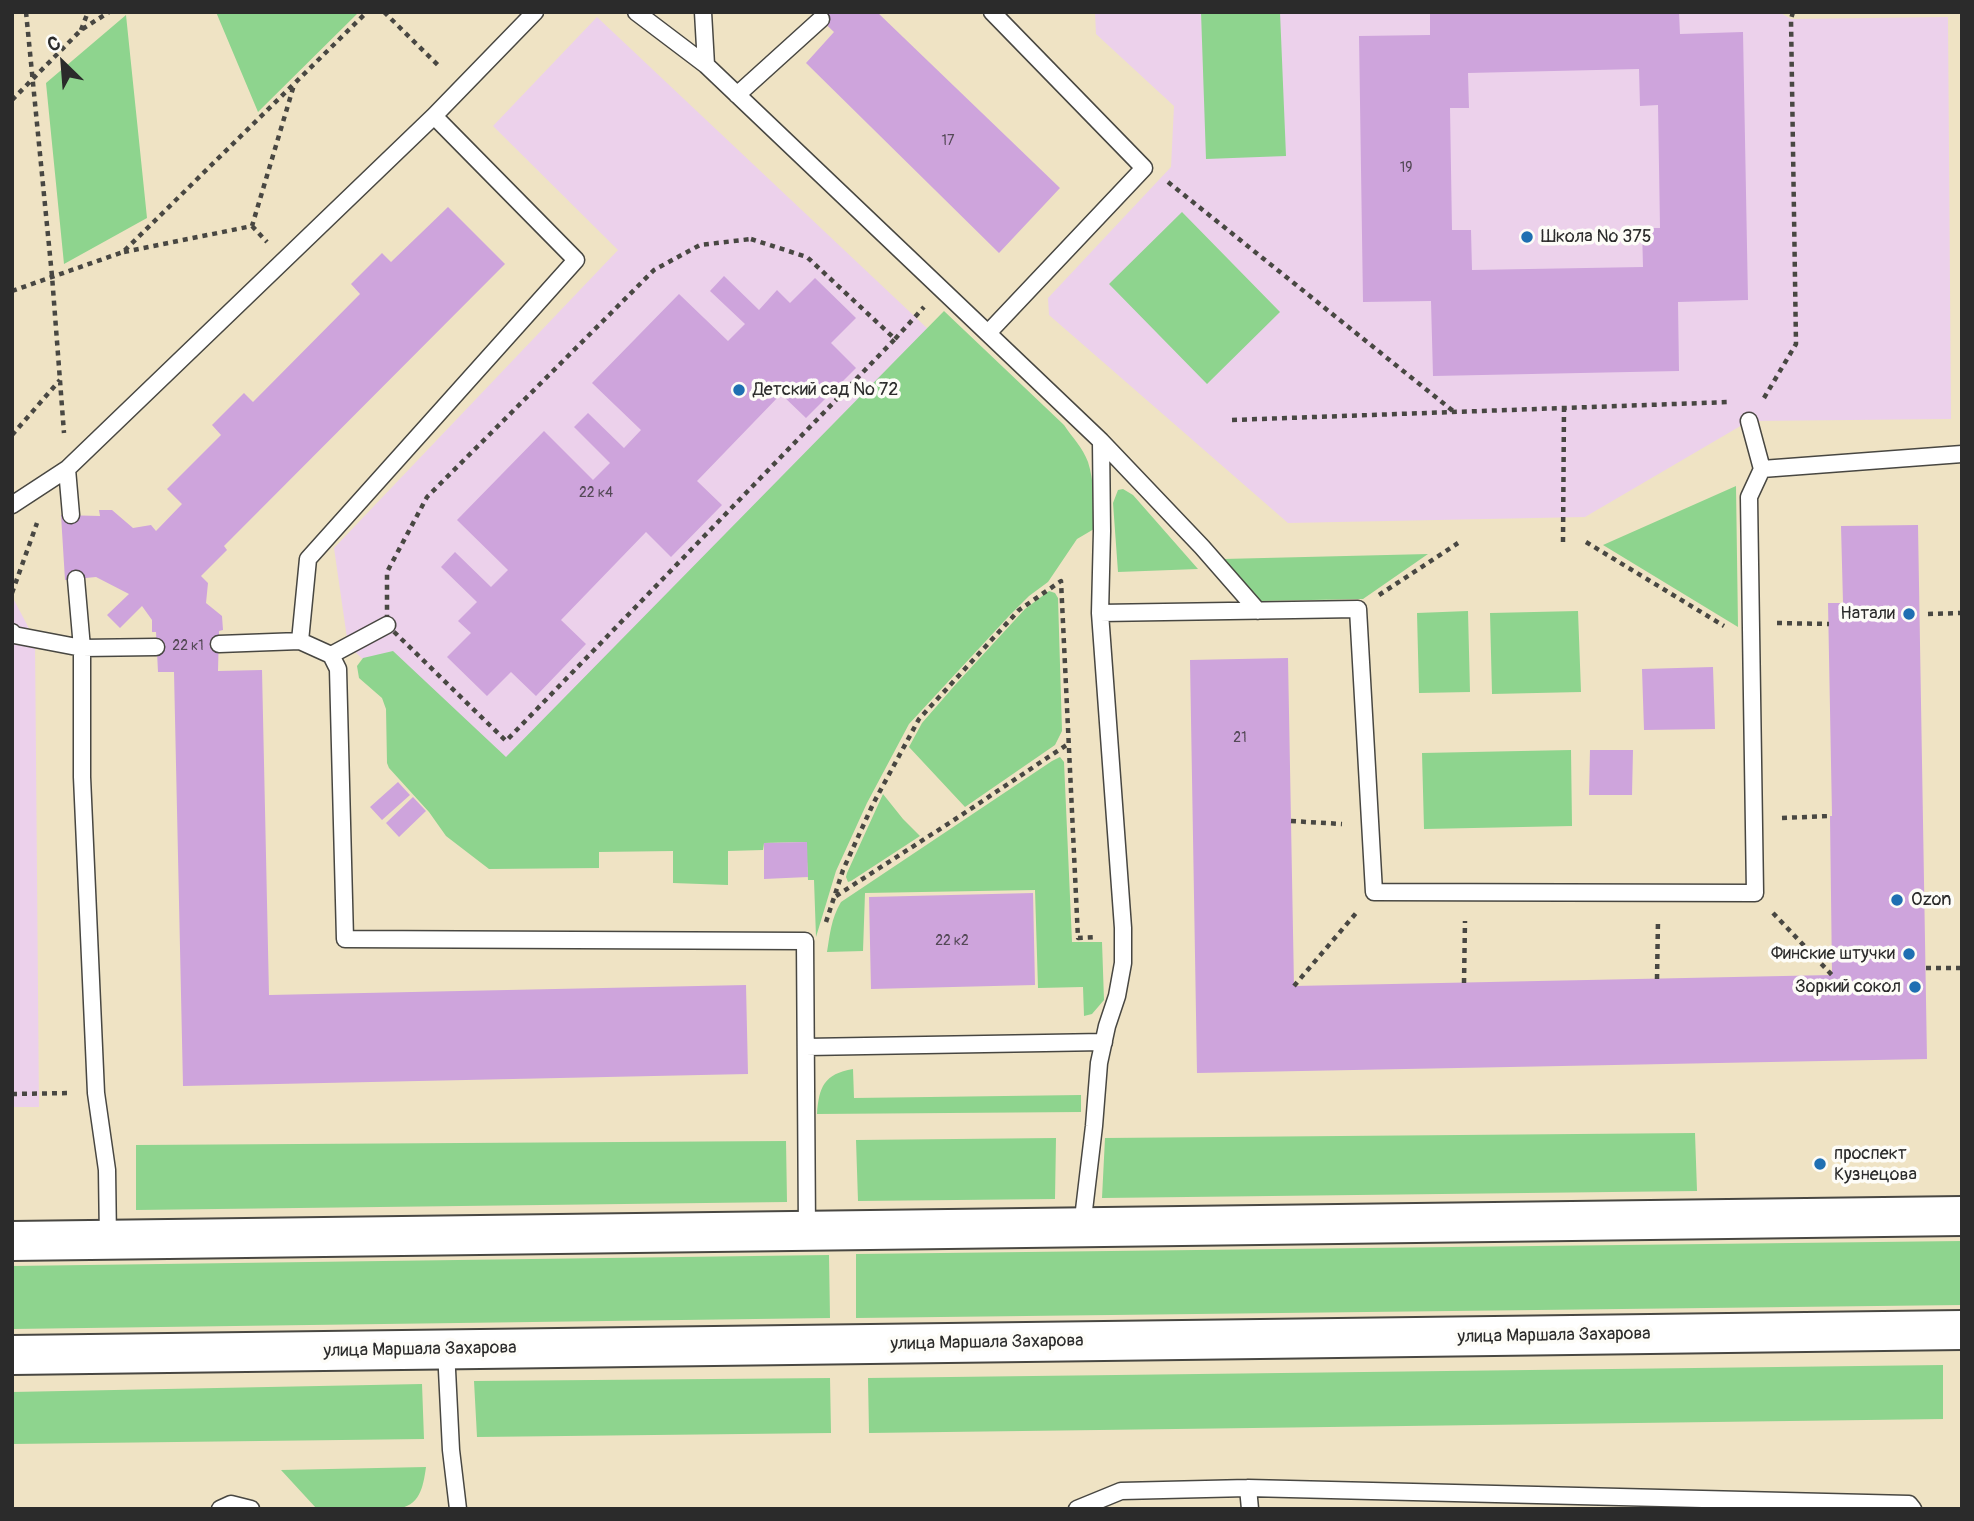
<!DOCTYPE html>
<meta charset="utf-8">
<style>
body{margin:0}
#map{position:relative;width:1974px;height:1521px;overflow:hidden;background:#efe3c4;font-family:Pangolin,sans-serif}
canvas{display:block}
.frame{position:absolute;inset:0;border:14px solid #2b2b2b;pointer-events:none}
.north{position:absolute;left:28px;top:28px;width:70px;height:70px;-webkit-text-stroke:5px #fdfcf7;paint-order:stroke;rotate:335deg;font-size:19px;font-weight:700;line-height:28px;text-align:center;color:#2b2b2b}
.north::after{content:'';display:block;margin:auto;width:24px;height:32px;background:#2b2b2b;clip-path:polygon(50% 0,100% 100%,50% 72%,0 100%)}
</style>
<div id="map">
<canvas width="1974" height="1521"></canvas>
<div class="frame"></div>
<div class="north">С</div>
</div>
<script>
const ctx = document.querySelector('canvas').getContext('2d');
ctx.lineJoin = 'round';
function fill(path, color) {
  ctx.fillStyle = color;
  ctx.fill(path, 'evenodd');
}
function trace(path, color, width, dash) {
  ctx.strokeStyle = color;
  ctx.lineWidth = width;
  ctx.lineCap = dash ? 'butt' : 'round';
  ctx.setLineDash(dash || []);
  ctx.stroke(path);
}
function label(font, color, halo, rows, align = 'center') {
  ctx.font = font + ' Pangolin,sans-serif';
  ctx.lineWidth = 7;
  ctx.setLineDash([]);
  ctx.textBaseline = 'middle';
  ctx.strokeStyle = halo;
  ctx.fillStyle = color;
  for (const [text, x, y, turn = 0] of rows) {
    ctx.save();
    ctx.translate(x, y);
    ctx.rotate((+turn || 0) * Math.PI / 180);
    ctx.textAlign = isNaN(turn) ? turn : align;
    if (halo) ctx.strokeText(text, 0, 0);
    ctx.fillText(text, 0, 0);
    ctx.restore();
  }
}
fill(new Path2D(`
 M 1095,12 L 1779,12 L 1791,19 L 1948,17 L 1951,419 L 1749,421 L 1585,517 L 1288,523 L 1049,315 L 1048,298 L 1171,167 L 1174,106 L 1096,34 Z
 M 597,17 L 1069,462 L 548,839 L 348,645 L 334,548 L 618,250 L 493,126 Z
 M 12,596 L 35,640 L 39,1107 L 12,1107 Z`), '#ecd1eb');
fill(new Path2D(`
 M 216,12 L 359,12 L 258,112 Z
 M 1201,12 L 1280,12 L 1286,156 L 1206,159 Z
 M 126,15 L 147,218 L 64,264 L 46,83 Z
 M 1182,212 L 1280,312 L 1207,384 L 1109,284 Z
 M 944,311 L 1064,425 C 1072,437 1083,448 1088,462 C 1095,483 1093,507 1094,529 L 1077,539 L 1048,582 L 1029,596 L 1009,616 L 909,724 L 867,803 L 836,871 L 816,937 L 814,880 L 808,880 L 806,842 L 764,843 L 763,850 L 728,851 L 728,885 L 673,883 L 673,851 L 599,852 L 599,868 L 489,869 L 446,836 L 429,812 L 389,768 L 387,763 L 386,709 L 382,698 L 359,678 L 357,666 L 363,658 L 393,651 L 506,757 Z
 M 1736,486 L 1738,627 L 1603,545 Z
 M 1123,489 L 1133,495 L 1198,569 L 1118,572 L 1113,503 L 1118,490 Z
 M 1428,554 L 1363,599 L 1259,601 L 1223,559 Z
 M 1049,591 L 1055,593 L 1058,598 L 1062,731 L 1055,745 L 965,807 L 909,747 L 922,723 L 956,684 L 1025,609 Z
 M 1468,611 L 1470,692 L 1419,693 L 1417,613 Z
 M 1578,611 L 1581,692 L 1492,694 L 1490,613 Z
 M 1571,750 L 1572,826 L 1424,829 L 1422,753 Z
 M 1060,757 L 1064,762 L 1072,942 L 1102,942 L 1104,1000 L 1092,1014 L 1084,1016 L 1083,987 L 1038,988 L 1035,890 L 865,893 L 863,951 L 827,952 C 830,934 831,919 841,902 L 1052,761 Z
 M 883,794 L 903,819 L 920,836 L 851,881 L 848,882 L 846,877 L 847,873 Z
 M 853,1069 L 854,1098 L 1081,1095 L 1081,1112 L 817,1114 C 819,1087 824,1074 853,1069 Z
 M 1695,1133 L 1697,1191 L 1102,1198 L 1105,1138 Z
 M 1056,1138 L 1055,1199 L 858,1201 L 856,1140 Z
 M 786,1141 L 787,1202 L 136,1210 L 136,1145 Z
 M 1962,1241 L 1962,1305 L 856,1318 L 856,1254 Z
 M 829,1255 L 830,1318 L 12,1329 L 12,1266 Z
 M 1943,1365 L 1943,1419 L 869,1433 L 868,1378 Z
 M 830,1378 L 831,1433 L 477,1437 L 474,1381 Z
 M 422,1384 L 424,1439 L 12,1444 L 12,1392 Z
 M 426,1467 C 423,1488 420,1506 396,1509 L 316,1508 L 281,1470 Z`), '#8ed48e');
fill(new Path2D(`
 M 813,12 L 877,12 L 1060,188 L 999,253 L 806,63 L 834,32 Z
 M 1430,12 L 1679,12 L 1680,34 L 1743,32 L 1748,300 L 1678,302 L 1679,371 L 1433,376 L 1431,301 L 1363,302 L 1359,36 L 1430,35 ZM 1639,69 L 1640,106 L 1658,105 L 1660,228 L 1642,228 L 1643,267 L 1472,270 L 1471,230 L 1452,230 L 1450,108 L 1469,108 L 1468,73 Z
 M 448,207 L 505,264 L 224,546 L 227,550 L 201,576 L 208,583 L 206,603 L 222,616 L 223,630 L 219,631 L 218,671 L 262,670 L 269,995 L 746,985 L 748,1074 L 183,1086 L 174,672 L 158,672 L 156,632 L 152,632 L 152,620 L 142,606 L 120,628 L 107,615 L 129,594 L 96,577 L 65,580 L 61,515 L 100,516 L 99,510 L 112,510 L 133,528 L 151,525 L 156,531 L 182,504 L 167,489 L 221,435 L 212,425 L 244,393 L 253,402 L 360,294 L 351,284 L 382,253 L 391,262 Z
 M 724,276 L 759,310 L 777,290 L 790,303 L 815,278 L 856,318 L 831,343 L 856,368 L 806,418 L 781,394 L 697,481 L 722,505 L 671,557 L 646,532 L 561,620 L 586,644 L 536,696 L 511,672 L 487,696 L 447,657 L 471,633 L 458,621 L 477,602 L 441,567 L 455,552 L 491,587 L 508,570 L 457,520 L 544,431 L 593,480 L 610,463 L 574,427 L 588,413 L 624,448 L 641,430 L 592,383 L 679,294 L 728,341 L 745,324 L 710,291 Z
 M 1918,525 L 1927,1059 L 1197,1073 L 1190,660 L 1288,658 L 1294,986 L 1832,975 L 1830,816 L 1832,816 L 1828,603 L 1843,603 L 1841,526 Z
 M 1713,667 L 1715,729 L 1644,730 L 1642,669 Z
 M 1590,750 L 1633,750 L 1632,795 L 1589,795 Z
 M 398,782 L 410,795 L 382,820 L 370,807 Z
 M 413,797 L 426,811 L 399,837 L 386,823 Z
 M 807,842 L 808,877 L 764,879 L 764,843 Z
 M 1033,893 L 1035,985 L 871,989 L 869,897 Z`), '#cea4dc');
const service = new Path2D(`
 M 636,12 L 706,65
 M 703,12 L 706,65 L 1101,441 L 1102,531 L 1100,613 L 1123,928 L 1123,963 L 1117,996 L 1107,1026 L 1099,1063 L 1094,1126 L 1082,1227
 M 737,95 L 821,19
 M 988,333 L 1144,168 L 992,12
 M 1749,421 L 1762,469
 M 1101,441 L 1202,547 L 1258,611
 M 67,469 L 71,515
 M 12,505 L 67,469 L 434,116 L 535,12
 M 76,579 L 82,648 L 82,777 L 96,1093 L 107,1170 L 108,1240
 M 1100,613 L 1358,609 L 1374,892 L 1755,893 L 1749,497 L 1762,469 L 1962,454
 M 12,632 L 14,635 L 82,648 L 156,647
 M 300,641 L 308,559 L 576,260 L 434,116
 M 219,644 L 300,641 L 331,655 L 338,669 L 345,939 L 805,941 L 807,1231
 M 331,655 L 387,625
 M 806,1047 L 1104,1042
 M 446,1350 L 451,1450 L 458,1509
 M 1248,1488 L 1250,1509
 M 220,1509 L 231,1504 L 251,1509
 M 1077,1509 L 1121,1491 L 1248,1488 L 1909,1504 L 1913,1509`);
const tertiary = new Path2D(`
 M 12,1241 L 1962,1216
 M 12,1355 L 1962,1330`);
trace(service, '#484742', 19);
trace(tertiary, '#484742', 42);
trace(new Path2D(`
 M 26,12 L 52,276 L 64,433
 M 384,12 L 441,68
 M 81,30 L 88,12
 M 12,100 L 81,30 L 109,12
 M 1168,182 L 1453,411
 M 252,226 L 267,242
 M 751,239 L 807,257 L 895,339 L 506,741 L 387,625 L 387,572 L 427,497 L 654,270 L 700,245 Z
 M 124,252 L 252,226 L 294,85
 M 12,291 L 123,252 L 367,12
 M 895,339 L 924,307
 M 1764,398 L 1796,344 L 1791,19 L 1793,12
 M 1232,420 L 1730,402
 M 12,435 L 60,380
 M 1563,542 L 1564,408
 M 1586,542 L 1724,626
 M 12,593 L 37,523
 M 1379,595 L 1458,543
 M 1928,614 L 1962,613
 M 1777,623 L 1829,624
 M 1782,818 L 1830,816
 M 1291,821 L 1342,824
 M 836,896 L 954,820 L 1068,744
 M 1773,913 L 1832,975
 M 826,922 L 843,870 L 873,804 L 919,719 L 1019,610 L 1061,581 L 1078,938 L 1097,937
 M 1926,968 L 1962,968
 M 1657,979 L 1658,920
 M 1464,983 L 1465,921
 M 1294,986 L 1357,912
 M 12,1094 L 71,1093`), '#484742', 4.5, [5, 5]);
trace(service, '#fff', 16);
trace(tertiary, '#fff', 38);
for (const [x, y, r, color] of [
 [1527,237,7,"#1f6fb2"],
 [739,390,7,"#1f6fb2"],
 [1909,614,7,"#1f6fb2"],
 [1897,900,7,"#1f6fb2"],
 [1909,954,7,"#1f6fb2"],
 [1915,987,7,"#1f6fb2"],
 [1820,1164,7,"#1f6fb2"]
]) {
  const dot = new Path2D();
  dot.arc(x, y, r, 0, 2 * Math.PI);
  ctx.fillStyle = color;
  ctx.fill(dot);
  trace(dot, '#fdfcf7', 2.5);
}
label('14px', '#544957', null, [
 ["17",948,141],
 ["19",1406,168],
 ["22 к4",596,493],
 ["22 к1",188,646],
 ["21",1240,738],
 ["22 к2",952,941]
]);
label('18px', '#2b2b2b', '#fdfcf7', [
 ["Школа № 375",1541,237],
 ["Детский сад № 72",753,390],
 ["Натали",1895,614,"right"],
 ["Ozon",1911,900],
 ["Финские штучки",1895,954,"right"],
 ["Зоркий сокол",1901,987,"right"],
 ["проспект",1834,1154],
 ["Кузнецова",1834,1175]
], 'left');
label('18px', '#2b2b2b', '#fdfcf7', [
 ["улица Маршала Захарова",1554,1336,-1],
 ["улица Маршала Захарова",987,1343,-1],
 ["улица Маршала Захарова",420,1350,-1]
]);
</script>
